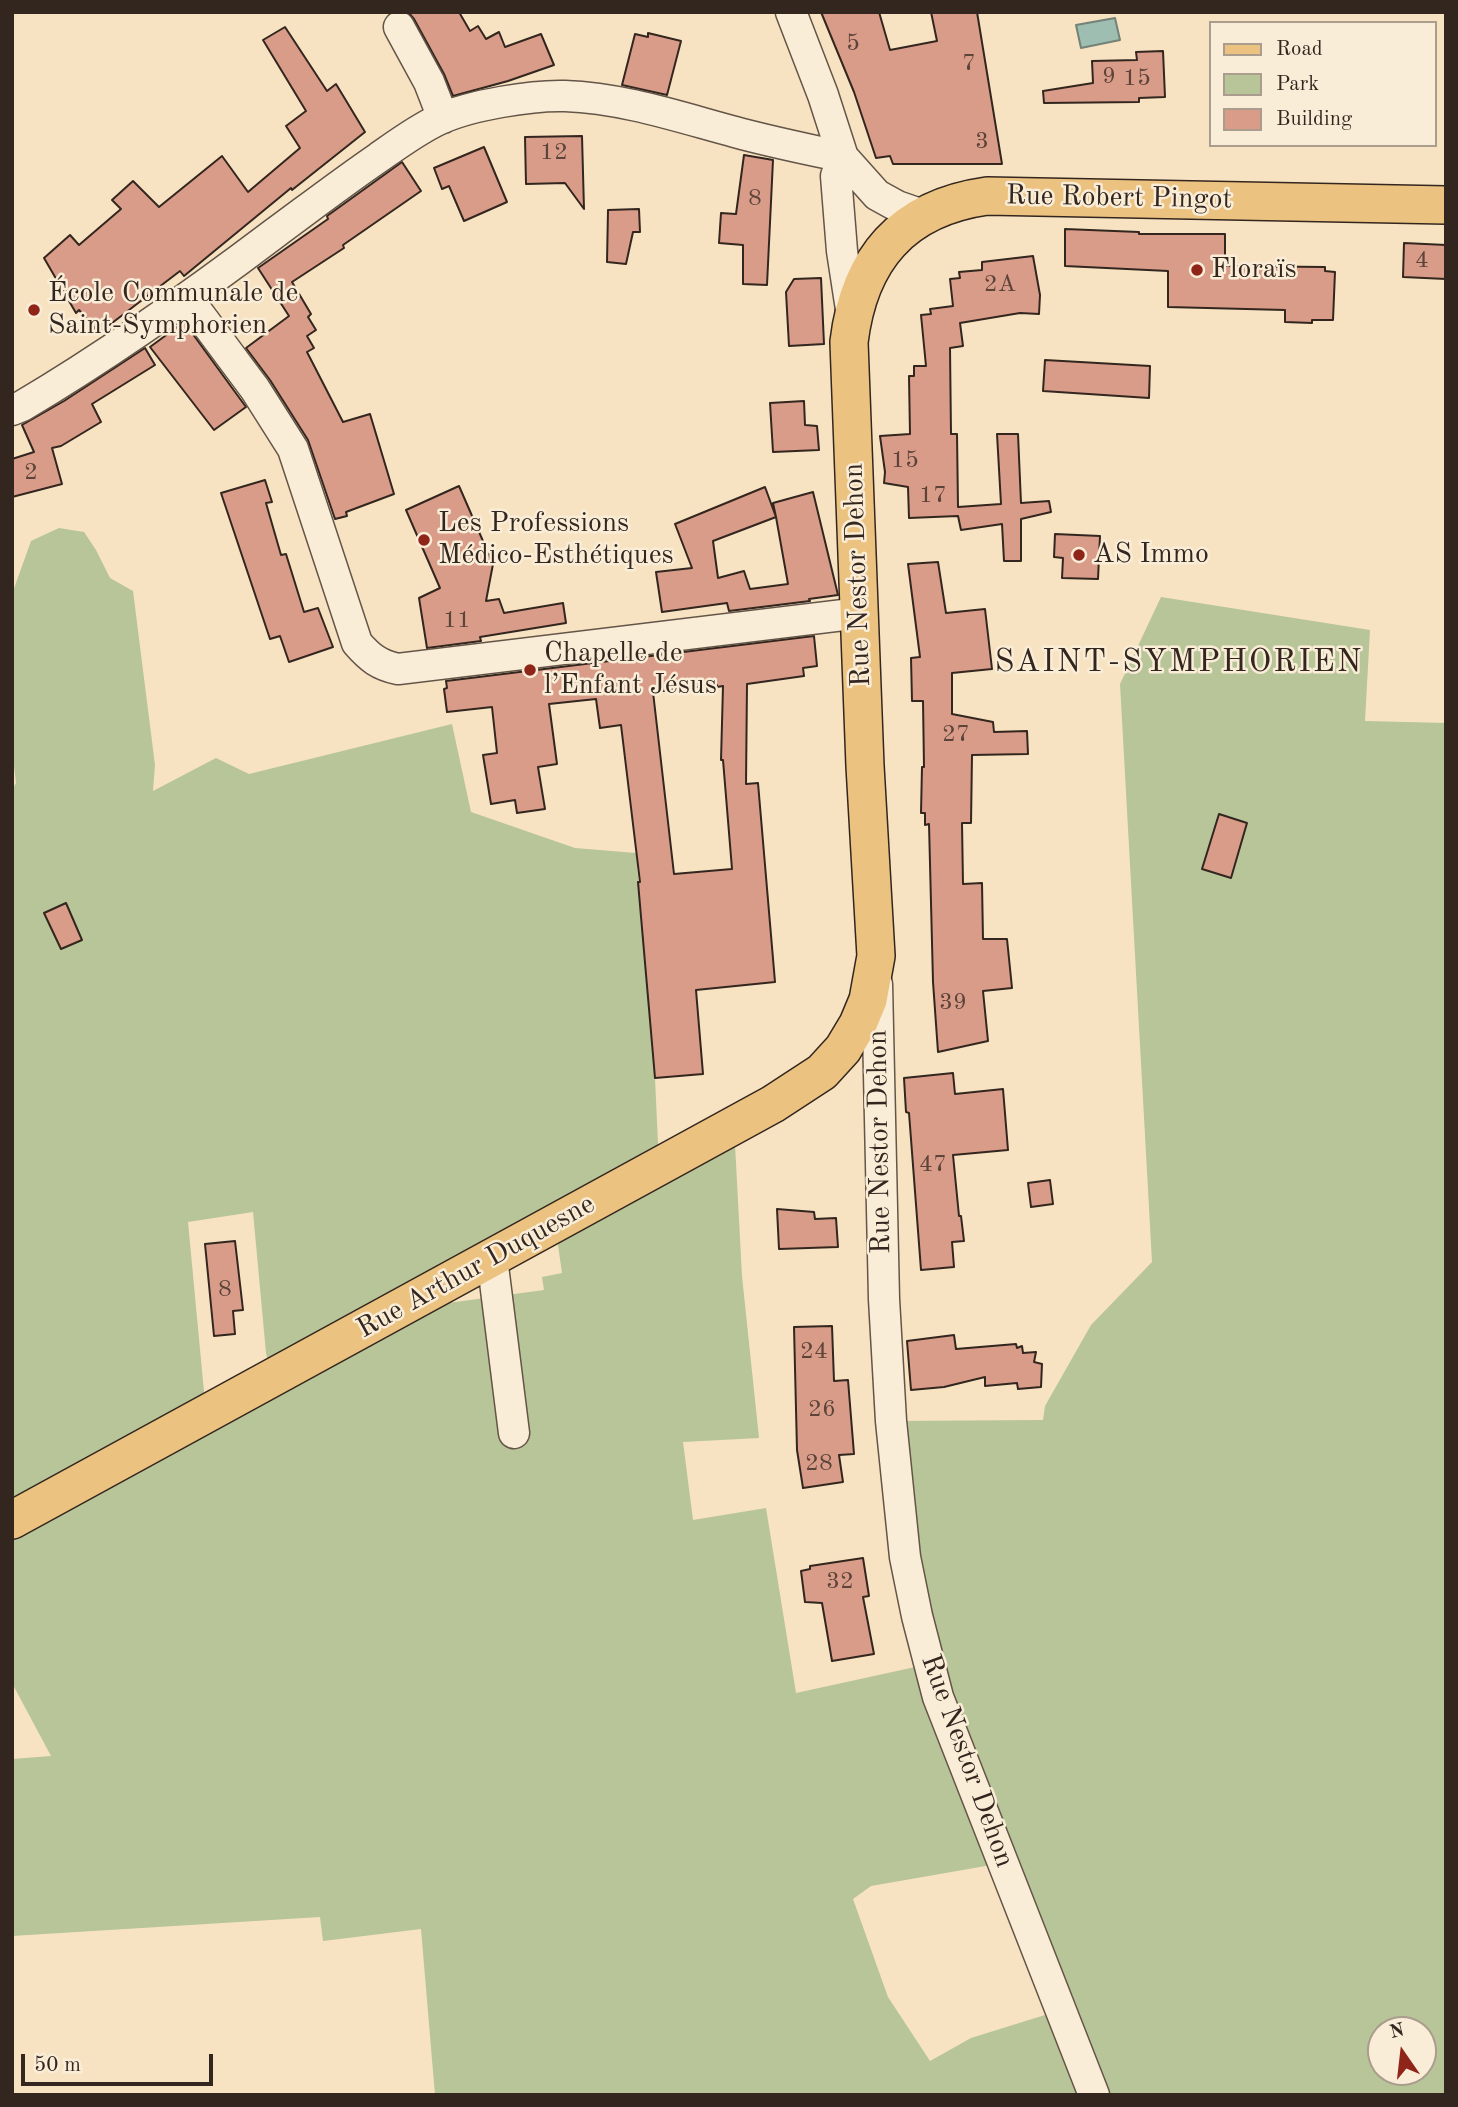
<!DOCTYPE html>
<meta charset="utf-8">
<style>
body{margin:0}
#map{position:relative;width:1458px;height:2107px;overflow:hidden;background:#f7e3c2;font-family:"Old Standard TT",serif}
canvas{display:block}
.frame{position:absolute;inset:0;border:14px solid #33261f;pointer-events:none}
.legend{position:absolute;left:1209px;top:21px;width:228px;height:126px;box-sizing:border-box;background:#faedd7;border:2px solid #aa9d8d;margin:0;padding:9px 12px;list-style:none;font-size:21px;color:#33261f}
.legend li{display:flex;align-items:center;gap:14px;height:35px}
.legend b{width:35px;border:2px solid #aa9d8d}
.north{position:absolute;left:1367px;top:2016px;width:70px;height:70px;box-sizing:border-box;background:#faedd7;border:2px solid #aa9d8d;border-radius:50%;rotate:346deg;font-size:19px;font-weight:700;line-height:28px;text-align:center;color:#33261f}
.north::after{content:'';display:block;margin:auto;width:24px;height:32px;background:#8f2418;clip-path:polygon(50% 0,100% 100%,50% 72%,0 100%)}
.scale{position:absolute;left:21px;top:2054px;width:192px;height:32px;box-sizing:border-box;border:4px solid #33261f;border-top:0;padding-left:9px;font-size:21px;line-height:24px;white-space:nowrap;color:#33261f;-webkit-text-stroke:5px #faedd7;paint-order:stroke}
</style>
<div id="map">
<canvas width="1458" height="2107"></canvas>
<div class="frame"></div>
<ul class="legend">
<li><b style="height:9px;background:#ecc281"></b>Road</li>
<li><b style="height:19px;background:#b7c598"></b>Park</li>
<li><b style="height:19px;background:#d99c89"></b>Building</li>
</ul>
<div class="north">N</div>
<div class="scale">50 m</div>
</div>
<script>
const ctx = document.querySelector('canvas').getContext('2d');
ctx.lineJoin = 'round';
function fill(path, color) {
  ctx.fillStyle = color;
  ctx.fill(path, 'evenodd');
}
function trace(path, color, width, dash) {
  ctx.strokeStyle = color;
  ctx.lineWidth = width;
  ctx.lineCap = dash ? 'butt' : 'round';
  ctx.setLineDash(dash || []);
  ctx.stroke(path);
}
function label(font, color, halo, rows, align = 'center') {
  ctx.font = font + ' "Old Standard TT",serif';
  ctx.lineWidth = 5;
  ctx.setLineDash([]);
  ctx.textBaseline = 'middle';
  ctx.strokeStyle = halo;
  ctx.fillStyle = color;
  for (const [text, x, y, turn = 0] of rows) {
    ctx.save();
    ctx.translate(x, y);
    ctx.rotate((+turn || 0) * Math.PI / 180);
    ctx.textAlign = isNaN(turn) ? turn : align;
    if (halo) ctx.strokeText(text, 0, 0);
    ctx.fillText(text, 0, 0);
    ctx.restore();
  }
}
fill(new Path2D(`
 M 59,528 L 84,532 L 96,550 L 110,578 L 133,591 L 155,765 L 153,791 L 216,758 L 249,774 L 452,724 L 471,812 L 575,848 L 636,853 L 655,1078 L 659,1166 L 734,1126 L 742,1276 L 759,1438 L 683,1442 L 693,1520 L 766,1508 L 796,1693 L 929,1664 L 891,1421 L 1043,1420 L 1045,1406 L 1091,1325 L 1152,1262 L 1120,684 L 1161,597 L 1370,630 L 1365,721 L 1446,723 L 1446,2095 L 435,2095 L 421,1929 L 323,1941 L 320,1917 L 12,1936 L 12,1759 L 51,1756 L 12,1683 L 12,790 L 16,783 L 12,748 L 12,594 L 31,541 ZM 253,1212 L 266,1353 L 272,1378 L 206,1413 L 188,1222 ZM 555,1224 L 562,1273 L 542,1277 L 544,1290 L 426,1306 ZM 1003,1863 L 1061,2010 L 971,2038 L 930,2061 L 888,1997 L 853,1899 L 871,1886 ZM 1381,2030 L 1423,2030 L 1423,2072 L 1381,2072 Z`), '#b7c598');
const water = new Path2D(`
 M 1115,18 L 1120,40 L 1081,48 L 1076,25 Z`);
fill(water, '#9dbeb1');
trace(water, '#738177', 2);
const building = new Path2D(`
 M 408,12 L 459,12 L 470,31 L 478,26 L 486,39 L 499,32 L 505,47 L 541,34 L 554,65 L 508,81 L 453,96 L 444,74 L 414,19 Z
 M 821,12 L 879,12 L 890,50 L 937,41 L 931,12 L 977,12 L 1002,164 L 893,164 L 890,156 L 876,158 L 854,92 Z
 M 285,27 L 327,91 L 336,84 L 365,132 L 292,190 L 291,188 L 184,276 L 180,271 L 99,333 L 79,310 L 76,313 L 44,258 L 70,235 L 79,245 L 121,209 L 112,200 L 133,181 L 159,207 L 222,156 L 248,192 L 300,148 L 286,126 L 306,111 L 263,40 Z
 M 648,33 L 681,41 L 667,95 L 622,85 L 635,34 L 648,37 Z
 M 1163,51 L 1165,97 L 1139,98 L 1139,102 L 1044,103 L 1043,91 L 1093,83 L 1092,61 L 1137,60 L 1136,52 Z
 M 582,136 L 584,209 L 565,183 L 526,184 L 525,137 Z
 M 484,147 L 507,202 L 464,221 L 449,186 L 442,189 L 434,168 Z
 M 744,155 L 773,160 L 767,285 L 743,284 L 743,245 L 719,243 L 721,213 L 736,214 Z
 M 402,162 L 421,191 L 343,245 L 344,248 L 292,282 L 311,314 L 308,317 L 316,330 L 307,336 L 314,348 L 307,352 L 343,422 L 370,414 L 394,494 L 346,512 L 347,516 L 335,519 L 308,440 L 270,380 L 246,348 L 289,316 L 258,268 L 328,219 L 327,216 Z
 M 639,209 L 640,232 L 633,232 L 626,264 L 607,262 L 608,210 Z
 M 1065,229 L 1139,232 L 1139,234 L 1225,234 L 1225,266 L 1325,267 L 1325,271 L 1335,272 L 1333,320 L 1312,320 L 1312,323 L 1285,322 L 1285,310 L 1168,307 L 1168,271 L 1065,266 Z
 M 1404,243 L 1446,245 L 1446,279 L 1403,277 Z
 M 1033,256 L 1040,295 L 1039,314 L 1020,313 L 960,323 L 963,346 L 950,348 L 951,434 L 957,434 L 958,507 L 1001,504 L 997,434 L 1018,434 L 1021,503 L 1049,501 L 1051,512 L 1021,519 L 1021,561 L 1004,561 L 1002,524 L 961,530 L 958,516 L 909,518 L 908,487 L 884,483 L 885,472 L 880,436 L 910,434 L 909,376 L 914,376 L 914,366 L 926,366 L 921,315 L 931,314 L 930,309 L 953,306 L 950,279 L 960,278 L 959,272 L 982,270 L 982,262 Z
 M 821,278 L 824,344 L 789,346 L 786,292 L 794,279 Z
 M 184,322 L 246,407 L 214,430 L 150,347 Z
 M 145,348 L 155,365 L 92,404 L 101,422 L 61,446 L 52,448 L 62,484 L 12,497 L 12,459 L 34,452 L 22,425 L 64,401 Z
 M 1045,360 L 1150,366 L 1149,398 L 1043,391 Z
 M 804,401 L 805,425 L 817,426 L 819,450 L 773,452 L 770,403 Z
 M 265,480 L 272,502 L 266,503 L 281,555 L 286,554 L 304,612 L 318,608 L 333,647 L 289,662 L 280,636 L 270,639 L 221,493 Z
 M 459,486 L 493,564 L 486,601 L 499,599 L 504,613 L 563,603 L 566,623 L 480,637 L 481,641 L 427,648 L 419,598 L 440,588 L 406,510 Z
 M 765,487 L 776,517 L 773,503 L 813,492 L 838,595 L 809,599 L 810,601 L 729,611 L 727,603 L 662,612 L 656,572 L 692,568 L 675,524 ZM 776,517 L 788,584 L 750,589 L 744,571 L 718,578 L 713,541 Z
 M 1055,534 L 1100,536 L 1098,579 L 1062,578 L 1063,558 L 1054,557 Z
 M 938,562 L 946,613 L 985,609 L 992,669 L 952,673 L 952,714 L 993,722 L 994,732 L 1027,731 L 1028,754 L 972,755 L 971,823 L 962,823 L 963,884 L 982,883 L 983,939 L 1007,939 L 1012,988 L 983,991 L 988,1041 L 938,1052 L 933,982 L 929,824 L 925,825 L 925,813 L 921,813 L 922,767 L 924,767 L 923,701 L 912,701 L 911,658 L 920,657 L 908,564 Z
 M 814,636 L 817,666 L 803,668 L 804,676 L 747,684 L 746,784 L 758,783 L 775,982 L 696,990 L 703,1074 L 655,1078 L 638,882 L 640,882 L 621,725 L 600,728 L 596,699 L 549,704 L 557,764 L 538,767 L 545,809 L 517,813 L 515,800 L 491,804 L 483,755 L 497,753 L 492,707 L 447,712 L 444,689 L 447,688 L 446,681 ZM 717,685 L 717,687 L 723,686 L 721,760 L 723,760 L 732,869 L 674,874 L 653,692 Z
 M 1219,814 L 1247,823 L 1231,878 L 1202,869 Z
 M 66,903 L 82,940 L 61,949 L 44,913 Z
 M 953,1073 L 955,1094 L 1003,1089 L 1008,1150 L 953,1155 L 959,1216 L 961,1216 L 964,1241 L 952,1242 L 954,1267 L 921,1270 L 909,1113 L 906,1112 L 904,1078 Z
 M 1050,1180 L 1053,1204 L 1031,1207 L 1028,1183 Z
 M 777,1209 L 814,1212 L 815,1219 L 836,1218 L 838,1247 L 779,1249 Z
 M 235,1241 L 243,1310 L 233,1311 L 235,1334 L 214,1336 L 205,1244 Z
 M 832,1326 L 834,1381 L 848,1380 L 854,1454 L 839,1455 L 843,1482 L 803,1488 L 797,1450 L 794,1327 Z
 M 954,1335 L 956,1349 L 1016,1344 L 1017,1348 L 1022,1346 L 1023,1353 L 1036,1352 L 1034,1362 L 1042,1364 L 1041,1387 L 1018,1389 L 1017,1383 L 985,1386 L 985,1377 L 944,1387 L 911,1390 L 907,1341 Z
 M 863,1558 L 869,1596 L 863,1597 L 874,1654 L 832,1661 L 822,1603 L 805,1602 L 801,1571 L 810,1569 L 810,1566 Z`);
fill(building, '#d99c89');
trace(building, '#33261f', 2);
const minor = new Path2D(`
 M 791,12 L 823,95 L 843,157 L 877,195 L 897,206 L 923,215
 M 399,27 L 429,82 L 443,118
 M 843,157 L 836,176 L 842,251 L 852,316
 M 188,299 L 255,389 L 293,449 L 357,643 C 370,658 379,665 398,669 L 860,613
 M 12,410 L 22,406 C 110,354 193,295 275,233 C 309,208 343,182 378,158 C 398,144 418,129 440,119 C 471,105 532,95 565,96 C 623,98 679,117 735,132 C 771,142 807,149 843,157
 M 877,984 L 884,1299 L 891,1421 L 905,1557 L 917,1616 L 938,1697 L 1094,2095
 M 492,1258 L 514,1433`);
const major = new Path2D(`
 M 12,1520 L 773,1104 L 822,1072 L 843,1049 L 858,1024 L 868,1000 L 876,956 L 865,766 L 849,342 C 859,259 902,208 987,196 L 1446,205`);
trace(minor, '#645548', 33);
trace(major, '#33261f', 40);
trace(minor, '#faedd7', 30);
trace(major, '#ecc281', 37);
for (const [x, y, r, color] of [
 [1197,270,7,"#8f2418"],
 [34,310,7,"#8f2418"],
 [424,540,7,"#8f2418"],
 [1079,555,7,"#8f2418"],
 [530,670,7,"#8f2418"]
]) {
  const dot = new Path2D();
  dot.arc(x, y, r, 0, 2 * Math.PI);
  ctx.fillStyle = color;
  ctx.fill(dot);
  trace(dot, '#faedd7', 2.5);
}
label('24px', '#5c443a', null, [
 ["5",853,44],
 ["7",969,64],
 ["9",1109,77],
 ["15",1137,79],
 ["3",982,142],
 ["12",554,153],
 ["8",755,199],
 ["4",1422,261],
 ["2A",1000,285],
 ["15",905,461],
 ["2",31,473],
 ["17",933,496],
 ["11",457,621],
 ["27",956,735],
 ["39",953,1003],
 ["47",933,1165],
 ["8",225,1290],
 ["24",814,1352],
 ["26",822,1410],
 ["28",819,1464],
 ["32",840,1582]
]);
label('28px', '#33261f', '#faedd7', [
 ["Rue Robert Pingot",1119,198,1],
 ["Rue Nestor Dehon",858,575,-92],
 ["Rue Nestor Dehon",880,1142,-91],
 ["Rue Arthur Duquesne",476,1267,-29],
 ["Rue Nestor Dehon",967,1761,70]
]);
label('28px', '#33261f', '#faedd7', [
 ["Floraïs",1211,270],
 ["École Communale de",48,294],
 ["Saint-Symphorien",48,326],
 ["Les Professions",438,524],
 ["Médico-Esthétiques",438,556],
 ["AS Immo",1093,555],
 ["Chapelle de",544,654],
 ["l’Enfant Jésus",544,686]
], 'left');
ctx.letterSpacing = '2px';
label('32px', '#33261f', '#faedd7', [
 ["SAINT-SYMPHORIEN",1179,663]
]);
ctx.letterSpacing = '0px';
</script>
